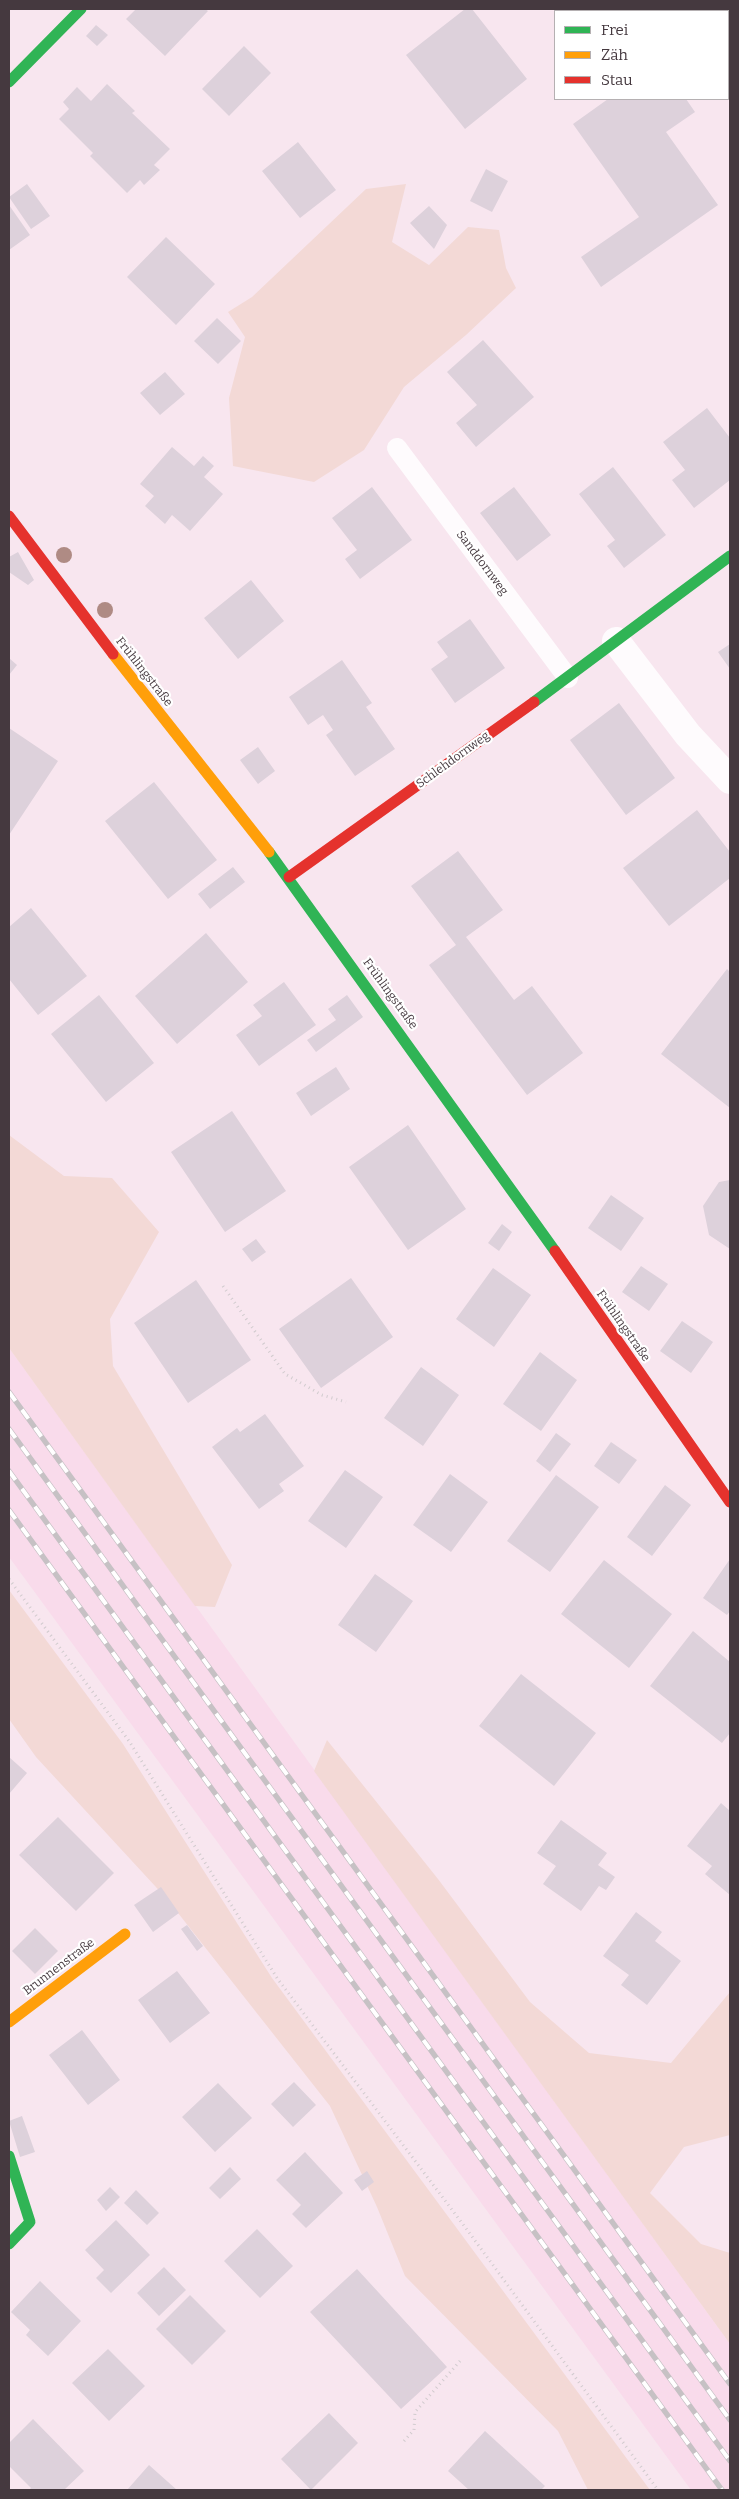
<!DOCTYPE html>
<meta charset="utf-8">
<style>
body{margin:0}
#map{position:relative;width:739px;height:2499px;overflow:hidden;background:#f8e6ef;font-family:Bitter,serif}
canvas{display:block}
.frame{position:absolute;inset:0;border:10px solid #45393f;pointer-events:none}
.legend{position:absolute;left:554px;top:10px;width:175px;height:90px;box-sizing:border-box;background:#fff;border:1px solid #b5b0b2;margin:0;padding:6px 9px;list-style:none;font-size:15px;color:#45393f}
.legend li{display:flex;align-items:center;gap:10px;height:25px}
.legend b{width:25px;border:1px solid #b5b0b2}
</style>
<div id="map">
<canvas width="739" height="2499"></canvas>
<div class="frame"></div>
<ul class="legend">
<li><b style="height:6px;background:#30b455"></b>Frei</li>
<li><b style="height:6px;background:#ff9f0a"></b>Zäh</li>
<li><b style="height:6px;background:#e5322d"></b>Stau</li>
</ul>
</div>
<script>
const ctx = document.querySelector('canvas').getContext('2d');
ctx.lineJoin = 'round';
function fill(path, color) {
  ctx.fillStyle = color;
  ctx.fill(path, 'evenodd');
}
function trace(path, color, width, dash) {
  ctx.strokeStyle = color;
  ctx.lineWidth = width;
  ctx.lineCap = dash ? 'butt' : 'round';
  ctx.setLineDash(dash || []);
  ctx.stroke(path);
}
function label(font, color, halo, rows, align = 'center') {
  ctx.font = font + ' Bitter,serif';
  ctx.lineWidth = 4.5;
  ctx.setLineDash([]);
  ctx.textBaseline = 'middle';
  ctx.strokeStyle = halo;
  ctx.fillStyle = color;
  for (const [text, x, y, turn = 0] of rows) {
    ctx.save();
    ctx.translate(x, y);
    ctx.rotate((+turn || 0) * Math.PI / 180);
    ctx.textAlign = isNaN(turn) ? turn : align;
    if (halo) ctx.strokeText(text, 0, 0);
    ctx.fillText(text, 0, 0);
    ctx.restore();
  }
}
fill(new Path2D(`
 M 9,1348 L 730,2344 L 730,2490 L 691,2490 L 9,1557 Z`), '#f9dbeb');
fill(new Path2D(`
 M 406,184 L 392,242 L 429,265 L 468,227 L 499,230 L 506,268 L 516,288 L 466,335 L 404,387 L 364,450 L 314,482 L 233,466 L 229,398 L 245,337 L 228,312 L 252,297 L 366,189 Z
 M 9,1135 L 64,1176 L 112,1178 L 159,1232 L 110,1319 L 113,1366 L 232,1565 L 215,1607 L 195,1606 L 9,1348 Z
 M 9,1590 L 123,1744 L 272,1978 L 650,2490 L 588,2490 L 558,2431 L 405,2276 L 377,2207 L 330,2106 L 167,1899 L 36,1757 L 9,1719 Z
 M 327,1740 L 438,1879 L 530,2002 L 589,2053 L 671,2063 L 730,1992 L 730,2135 L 684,2147 L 650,2193 L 701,2244 L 730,2253 L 730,2344 L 314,1771 Z`), '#f3d9d6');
fill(new Path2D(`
 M 136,9 L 205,9 L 208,11 L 165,56 L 126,19 Z
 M 465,9 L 472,9 L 527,79 L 465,129 L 406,55 Z
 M 96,25 L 108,35 L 97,46 L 86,36 Z
 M 244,46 L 271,73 L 229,116 L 202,89 Z
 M 107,84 L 135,111 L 132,113 L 170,149 L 154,165 L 160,170 L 144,185 L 140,180 L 127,193 L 90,156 L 93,153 L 59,119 L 69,109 L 63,102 L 77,87 L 91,101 Z
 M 608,99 L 686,99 L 695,112 L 666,132 L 718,205 L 601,287 L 581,257 L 639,217 L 573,124 Z
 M 298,142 L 336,190 L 300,218 L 262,171 Z
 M 486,169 L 508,181 L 492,212 L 470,201 Z
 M 27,184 L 50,216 L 31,229 L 9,197 Z
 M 9,205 L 30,235 L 9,250 Z
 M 429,206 L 447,225 L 434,249 L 410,223 Z
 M 166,237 L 215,284 L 176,325 L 127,277 Z
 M 217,318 L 241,341 L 218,364 L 194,341 Z
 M 483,340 L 534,397 L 476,447 L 456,423 L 477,405 L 447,372 Z
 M 165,372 L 185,394 L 160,415 L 140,393 Z
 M 707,408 L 730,438 L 730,480 L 694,508 L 672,480 L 685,470 L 663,442 Z
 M 172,447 L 194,466 L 203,456 L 214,466 L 204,477 L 223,494 L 190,531 L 172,515 L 165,524 L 145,506 L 154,496 L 140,484 Z
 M 613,467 L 666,535 L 624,568 L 607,546 L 615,540 L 579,494 Z
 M 372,487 L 412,540 L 360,579 L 345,559 L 357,550 L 332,518 Z
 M 514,487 L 551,535 L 517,561 L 480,513 Z
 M 18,552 L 34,580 L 28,585 L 9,572 L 9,557 Z
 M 251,580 L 284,621 L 238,659 L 204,618 Z
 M 470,619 L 505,668 L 455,703 L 431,669 L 448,657 L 437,642 Z
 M 730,644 L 730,669 L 718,652 Z
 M 9,658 L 17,665 L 9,675 Z
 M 342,660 L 372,703 L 366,707 L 395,749 L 355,776 L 326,735 L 333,730 L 323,715 L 308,725 L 289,697 Z
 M 619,703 L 675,778 L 626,815 L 570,740 Z
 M 9,728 L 58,761 L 9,835 Z
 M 258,747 L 275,771 L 258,784 L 240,760 Z
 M 154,782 L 217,860 L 168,899 L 105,821 Z
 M 697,810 L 730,852 L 730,878 L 669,926 L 623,868 Z
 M 458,851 L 503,910 L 466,937 L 514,1000 L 532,986 L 583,1053 L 527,1095 L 429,965 L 456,945 L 411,886 Z
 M 233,867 L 245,882 L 210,909 L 198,894 Z
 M 31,908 L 87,976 L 38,1015 L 9,979 L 9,927 Z
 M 206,933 L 248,982 L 177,1044 L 135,996 Z
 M 727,969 L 730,972 L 730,1108 L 661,1054 Z
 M 284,982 L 316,1025 L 259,1066 L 236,1035 L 262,1016 L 253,1005 Z
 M 99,995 L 154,1063 L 106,1102 L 51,1034 Z
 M 347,995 L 363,1017 L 316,1052 L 307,1040 L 336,1020 L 328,1009 Z
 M 336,1067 L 350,1089 L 311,1116 L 296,1093 Z
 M 232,1111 L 286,1191 L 225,1232 L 171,1152 Z
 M 408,1125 L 466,1209 L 408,1250 L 349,1167 Z
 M 730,1180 L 730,1249 L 709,1235 L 703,1206 L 719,1182 Z
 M 611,1195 L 644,1218 L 621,1251 L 588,1228 Z
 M 502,1224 L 512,1232 L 499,1251 L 488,1243 Z
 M 256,1239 L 266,1252 L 252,1262 L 242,1249 Z
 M 641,1266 L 668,1284 L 649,1311 L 622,1292 Z
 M 493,1268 L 531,1295 L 494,1347 L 456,1319 Z
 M 351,1278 L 393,1337 L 321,1388 L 279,1329 Z
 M 196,1280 L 251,1360 L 188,1403 L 134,1323 Z
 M 682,1321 L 713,1342 L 691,1373 L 660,1351 Z
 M 540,1352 L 577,1380 L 541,1431 L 503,1404 Z
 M 421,1367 L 459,1395 L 423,1446 L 384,1418 Z
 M 265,1414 L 304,1466 L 279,1484 L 284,1491 L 259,1509 L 212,1447 L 237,1428 L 240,1432 Z
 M 556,1433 L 571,1444 L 550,1472 L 536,1461 Z
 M 611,1442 L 637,1460 L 619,1484 L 594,1466 Z
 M 345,1470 L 383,1497 L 346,1548 L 308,1521 Z
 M 450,1474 L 488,1502 L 451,1552 L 413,1525 Z
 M 556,1475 L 599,1507 L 550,1572 L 507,1541 Z
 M 665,1485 L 691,1505 L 652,1556 L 627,1537 Z
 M 730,1559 L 730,1611 L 727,1615 L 703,1598 Z
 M 604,1560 L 672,1614 L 629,1668 L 561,1614 Z
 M 375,1574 L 413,1601 L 376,1652 L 338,1625 Z
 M 693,1631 L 730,1662 L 730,1733 L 722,1743 L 650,1686 Z
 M 521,1674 L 596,1733 L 554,1786 L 479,1726 Z
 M 9,1757 L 27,1773 L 9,1794 Z
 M 721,1803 L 730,1811 L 730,1895 L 705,1874 L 712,1866 L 687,1846 Z
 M 58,1817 L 114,1873 L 76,1911 L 19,1855 Z
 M 561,1820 L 607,1853 L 598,1865 L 615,1877 L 606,1890 L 599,1886 L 581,1911 L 543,1884 L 556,1866 L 537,1853 Z
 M 161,1887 L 179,1913 L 153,1932 L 134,1905 Z
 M 636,1912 L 662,1932 L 655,1941 L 681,1961 L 647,2005 L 621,1985 L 629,1975 L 603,1956 Z
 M 187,1925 L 203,1946 L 197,1951 L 181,1929 Z
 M 35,1928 L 58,1951 L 35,1974 L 12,1951 Z
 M 177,1971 L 210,2013 L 170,2043 L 138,2000 Z
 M 82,2030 L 120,2080 L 88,2105 L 49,2055 Z
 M 294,2082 L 316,2105 L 293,2127 L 271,2104 Z
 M 218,2083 L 252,2118 L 215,2152 L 182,2117 Z
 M 22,2116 L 35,2152 L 20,2157 L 9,2121 Z
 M 305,2152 L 343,2193 L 306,2228 L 292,2214 L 301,2205 L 276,2180 Z
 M 230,2167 L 241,2179 L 220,2199 L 209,2188 Z
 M 367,2171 L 374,2182 L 362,2191 L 354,2180 Z
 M 110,2187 L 120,2197 L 106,2211 L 97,2200 Z
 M 136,2190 L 159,2213 L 147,2225 L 124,2203 Z
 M 116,2220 L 150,2255 L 111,2293 L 96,2278 L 104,2270 L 85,2250 Z
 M 257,2229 L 293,2266 L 260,2298 L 224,2261 Z
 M 164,2267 L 186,2290 L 159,2316 L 137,2293 Z
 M 357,2269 L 447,2367 L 401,2409 L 310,2312 Z
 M 40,2281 L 81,2321 L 48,2356 L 26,2335 L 30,2330 L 11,2312 Z
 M 190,2295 L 226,2331 L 192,2365 L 156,2329 Z
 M 108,2349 L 145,2386 L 109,2421 L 72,2383 Z
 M 329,2413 L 358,2443 L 311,2490 L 281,2459 Z
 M 33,2419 L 84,2471 L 64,2490 L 29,2490 L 31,2488 L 9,2466 L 9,2443 Z
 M 485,2431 L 545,2486 L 541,2490 L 469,2490 L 448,2471 Z
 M 149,2465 L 177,2490 L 127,2490 Z`), '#ddd1db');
trace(new Path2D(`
 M 223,1286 L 285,1374 L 322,1395 L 346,1402
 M 9,1579 L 129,1741 L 277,1978 L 465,2227 L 658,2490
 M 404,2441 L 414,2430 L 415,2412 L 460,2361`), '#d1cbce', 3, [1, 4]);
trace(new Path2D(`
 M 397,448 L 568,678`), '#fefbfd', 20);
trace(new Path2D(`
 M 689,9 L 690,11
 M 728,62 L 730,66
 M 616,641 L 688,735 L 730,780`), '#fefbfd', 28);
trace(new Path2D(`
 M 9,82 L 81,9
 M 534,702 L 730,556
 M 269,852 L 555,1251
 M 9,2156 L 30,2222 L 9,2244`), '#30b455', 11);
trace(new Path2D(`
 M 113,654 L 269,852
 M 9,2022 L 125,1934`), '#ff9f0a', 11);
trace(new Path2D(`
 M 9,516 L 113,654
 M 289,877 L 534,702
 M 555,1251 L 730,1502`), '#e5322d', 11);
const rail = new Path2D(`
 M 9,1392 L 730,2384
 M 9,1429 L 730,2420
 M 9,1471 L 730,2461
 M 9,1510 L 722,2490`);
trace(rail, '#c6c1c4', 5.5);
trace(rail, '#fff', 4, [11]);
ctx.fillStyle = '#af8b84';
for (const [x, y] of [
 [64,555],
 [105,610]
]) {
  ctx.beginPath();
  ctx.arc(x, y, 8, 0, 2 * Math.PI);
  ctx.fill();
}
label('12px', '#45393f', '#fff', [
 ["Sanddornweg",482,563,53],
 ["Frühlingstraße",144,672,52],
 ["Schlehdornweg",453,760,-36],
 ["Frühlingstraße",390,994,54],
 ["Frühlingstraße",623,1326,55],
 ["Brunnenstraße",59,1967,-37]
]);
</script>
